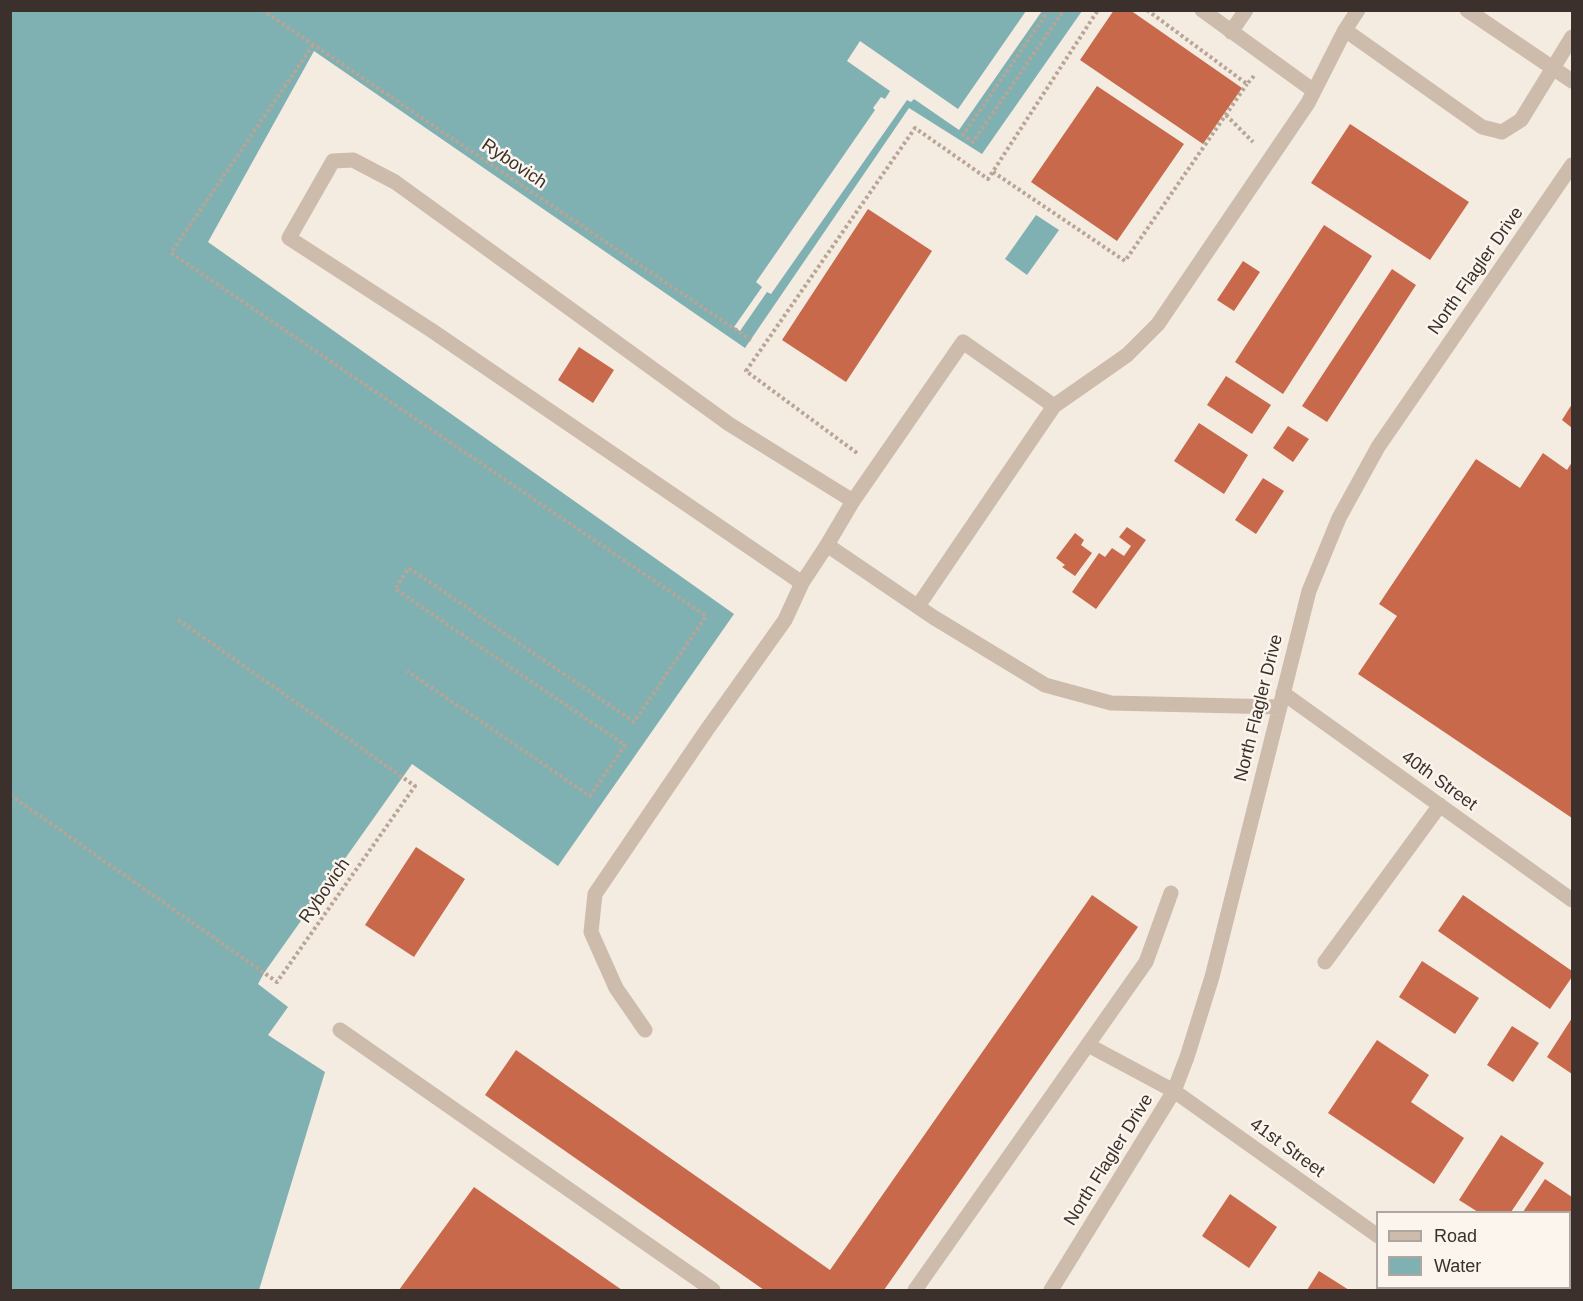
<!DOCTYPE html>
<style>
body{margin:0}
#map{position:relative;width:1583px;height:1301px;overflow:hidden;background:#f4ebe1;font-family:Helvetica,sans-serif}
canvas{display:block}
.frame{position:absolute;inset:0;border:12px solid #3b302b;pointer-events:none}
.legend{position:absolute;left:1376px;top:1211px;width:195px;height:78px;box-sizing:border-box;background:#fbf5ee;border:2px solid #aea6a0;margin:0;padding:8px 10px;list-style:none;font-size:18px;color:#3b302b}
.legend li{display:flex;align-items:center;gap:12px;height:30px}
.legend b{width:30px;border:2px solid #aea6a0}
</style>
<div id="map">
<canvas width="1583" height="1301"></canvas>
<div class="frame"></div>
<ul class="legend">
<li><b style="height:8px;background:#cdbbac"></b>Road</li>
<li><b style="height:16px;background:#7fb0b2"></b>Water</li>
</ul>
</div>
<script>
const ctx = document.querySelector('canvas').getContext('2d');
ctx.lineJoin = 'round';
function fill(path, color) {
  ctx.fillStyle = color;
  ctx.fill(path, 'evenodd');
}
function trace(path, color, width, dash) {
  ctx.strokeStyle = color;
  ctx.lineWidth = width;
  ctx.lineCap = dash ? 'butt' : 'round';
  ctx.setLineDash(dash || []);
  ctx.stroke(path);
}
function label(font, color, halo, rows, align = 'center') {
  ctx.font = font + ' Helvetica,sans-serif';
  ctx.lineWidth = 5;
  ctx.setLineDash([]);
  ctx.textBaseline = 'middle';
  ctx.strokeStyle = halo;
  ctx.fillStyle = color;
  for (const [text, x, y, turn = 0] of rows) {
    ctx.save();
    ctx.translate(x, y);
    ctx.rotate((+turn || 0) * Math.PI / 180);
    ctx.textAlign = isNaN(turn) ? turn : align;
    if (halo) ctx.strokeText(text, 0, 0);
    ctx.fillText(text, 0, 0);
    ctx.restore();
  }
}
fill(new Path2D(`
 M 10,11 L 1082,11 L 982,154 L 909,108 L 745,348 L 314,51 L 208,242 L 734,614 L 558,866 L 412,764 L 264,973 L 258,984 L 288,1007 L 268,1035 L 325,1072 L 259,1290 L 11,1290 Z
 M 1036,215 L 1059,230 L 1027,275 L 1005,259 Z`), '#7fb0b2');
fill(new Path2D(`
 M 1026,11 L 1042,11 L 959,130 L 914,99 L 911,102 L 907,100 L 771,294 L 767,292 L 740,331 L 734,327 L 762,287 L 756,282 L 875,110 L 873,108 L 881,97 L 885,99 L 890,91 L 847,61 L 860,41 L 958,109 Z`), '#f4ebe1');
fill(new Path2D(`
 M 1114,10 L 1130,10 L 1242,88 L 1203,144 L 1080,60 Z
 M 1097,86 L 1184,144 L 1117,241 L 1031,182 Z
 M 1350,124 L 1469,202 L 1430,260 L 1311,183 Z
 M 868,209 L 932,251 L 846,382 L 782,340 Z
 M 1324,225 L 1372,256 L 1283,394 L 1235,362 Z
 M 1243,261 L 1260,272 L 1234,311 L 1217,300 Z
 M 1392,269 L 1416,285 L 1327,422 L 1302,406 Z
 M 579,347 L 614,370 L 593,403 L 558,380 Z
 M 1226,376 L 1271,405 L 1252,434 L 1207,405 Z
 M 1572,404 L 1572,428 L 1562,420 Z
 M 1199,423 L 1248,455 L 1224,494 L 1174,461 Z
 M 1288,426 L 1309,439 L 1293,462 L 1273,448 Z
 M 1543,453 L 1567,470 L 1572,462 L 1572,818 L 1358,674 L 1397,616 L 1379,604 L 1476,459 L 1520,488 Z
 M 1263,478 L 1284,491 L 1256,534 L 1235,520 Z
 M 1127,527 L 1146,540 L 1096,609 L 1072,592 L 1099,553 L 1105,557 L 1112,548 L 1124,556 L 1131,546 L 1119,537 Z
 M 1075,533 L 1084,540 L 1081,545 L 1092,553 L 1075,576 L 1062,567 L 1065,565 L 1056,558 Z
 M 416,847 L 465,879 L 414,957 L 365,925 Z
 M 1092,895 L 1138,927 L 884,1290 L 764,1290 L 485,1095 L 516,1050 L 830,1270 Z
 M 1463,895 L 1572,971 L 1572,977 L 1550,1009 L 1438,931 Z
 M 1422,961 L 1479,998 L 1455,1034 L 1399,997 Z
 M 1572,1018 L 1572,1074 L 1547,1057 Z
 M 1512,1026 L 1539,1043 L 1513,1082 L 1487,1065 Z
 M 1377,1040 L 1429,1075 L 1411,1102 L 1464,1138 L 1434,1184 L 1328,1113 Z
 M 1501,1135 L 1544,1163 L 1511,1212 L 1478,1212 L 1459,1200 Z
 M 1545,1179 L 1572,1197 L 1572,1236 L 1570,1240 L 1570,1212 L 1523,1212 Z
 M 474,1187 L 622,1290 L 399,1290 Z
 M 1230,1194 L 1277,1227 L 1249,1268 L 1202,1236 Z
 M 1319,1271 L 1349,1290 L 1307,1290 Z`), '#c8694b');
trace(new Path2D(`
 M 262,10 L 751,340
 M 1049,10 L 963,135 L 973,142 L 1064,10
 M 1147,10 L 1247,84 L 1254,76
 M 313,45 L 171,253 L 706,616 L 634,722 L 409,568 L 395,589 L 625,745 L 590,796 L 407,671
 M 1226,115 L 1253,142
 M 993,172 L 1125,261 L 1247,84
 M 857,453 L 746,371 L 915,128 L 988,179 L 1098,10
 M 10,795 L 277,982 L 415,786 L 177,619`), '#b9a596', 4, [3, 3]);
trace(new Path2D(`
 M 1202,10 L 1314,91
 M 1467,10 L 1572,81
 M 1345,30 L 1482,127 L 1502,132 L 1521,120 L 1572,37
 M 1231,32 L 1246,10
 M 827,545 L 802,583 L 431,330 L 289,238 L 333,161 L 353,160 L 395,182 L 729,424 L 853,501
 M 918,606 L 1054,406
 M 1283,693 L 1572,900
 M 1280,707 L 1111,703 L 1045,685 L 933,617 L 827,545 L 853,501 L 963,342 L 1054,406 L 1127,355 L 1158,324 L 1308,103 L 1345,30 L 1358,10
 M 1325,962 L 1440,805
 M 340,1030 L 713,1290
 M 645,1030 L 616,988 L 591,932 L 595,894 L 706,731 L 785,620 L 802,583
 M 1088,1045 L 1174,1091 L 1378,1236
 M 1449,1288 L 1453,1290
 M 915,1290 L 1146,962 L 1171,893
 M 1051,1290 L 1174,1091 L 1187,1057 L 1212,977 L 1309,591 L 1339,518 L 1378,447 L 1572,165`), '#cdbbac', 15);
label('18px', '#3b302b', '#fbf5ee', [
 ["Rybovich",514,164,34],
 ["North Flagler Drive",1476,271,-55],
 ["North Flagler Drive",1259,708,-76],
 ["40th Street",1439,781,36],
 ["Rybovich",325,891,-55],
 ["41st Street",1287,1148,36],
 ["North Flagler Drive",1109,1160,-58]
]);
</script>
